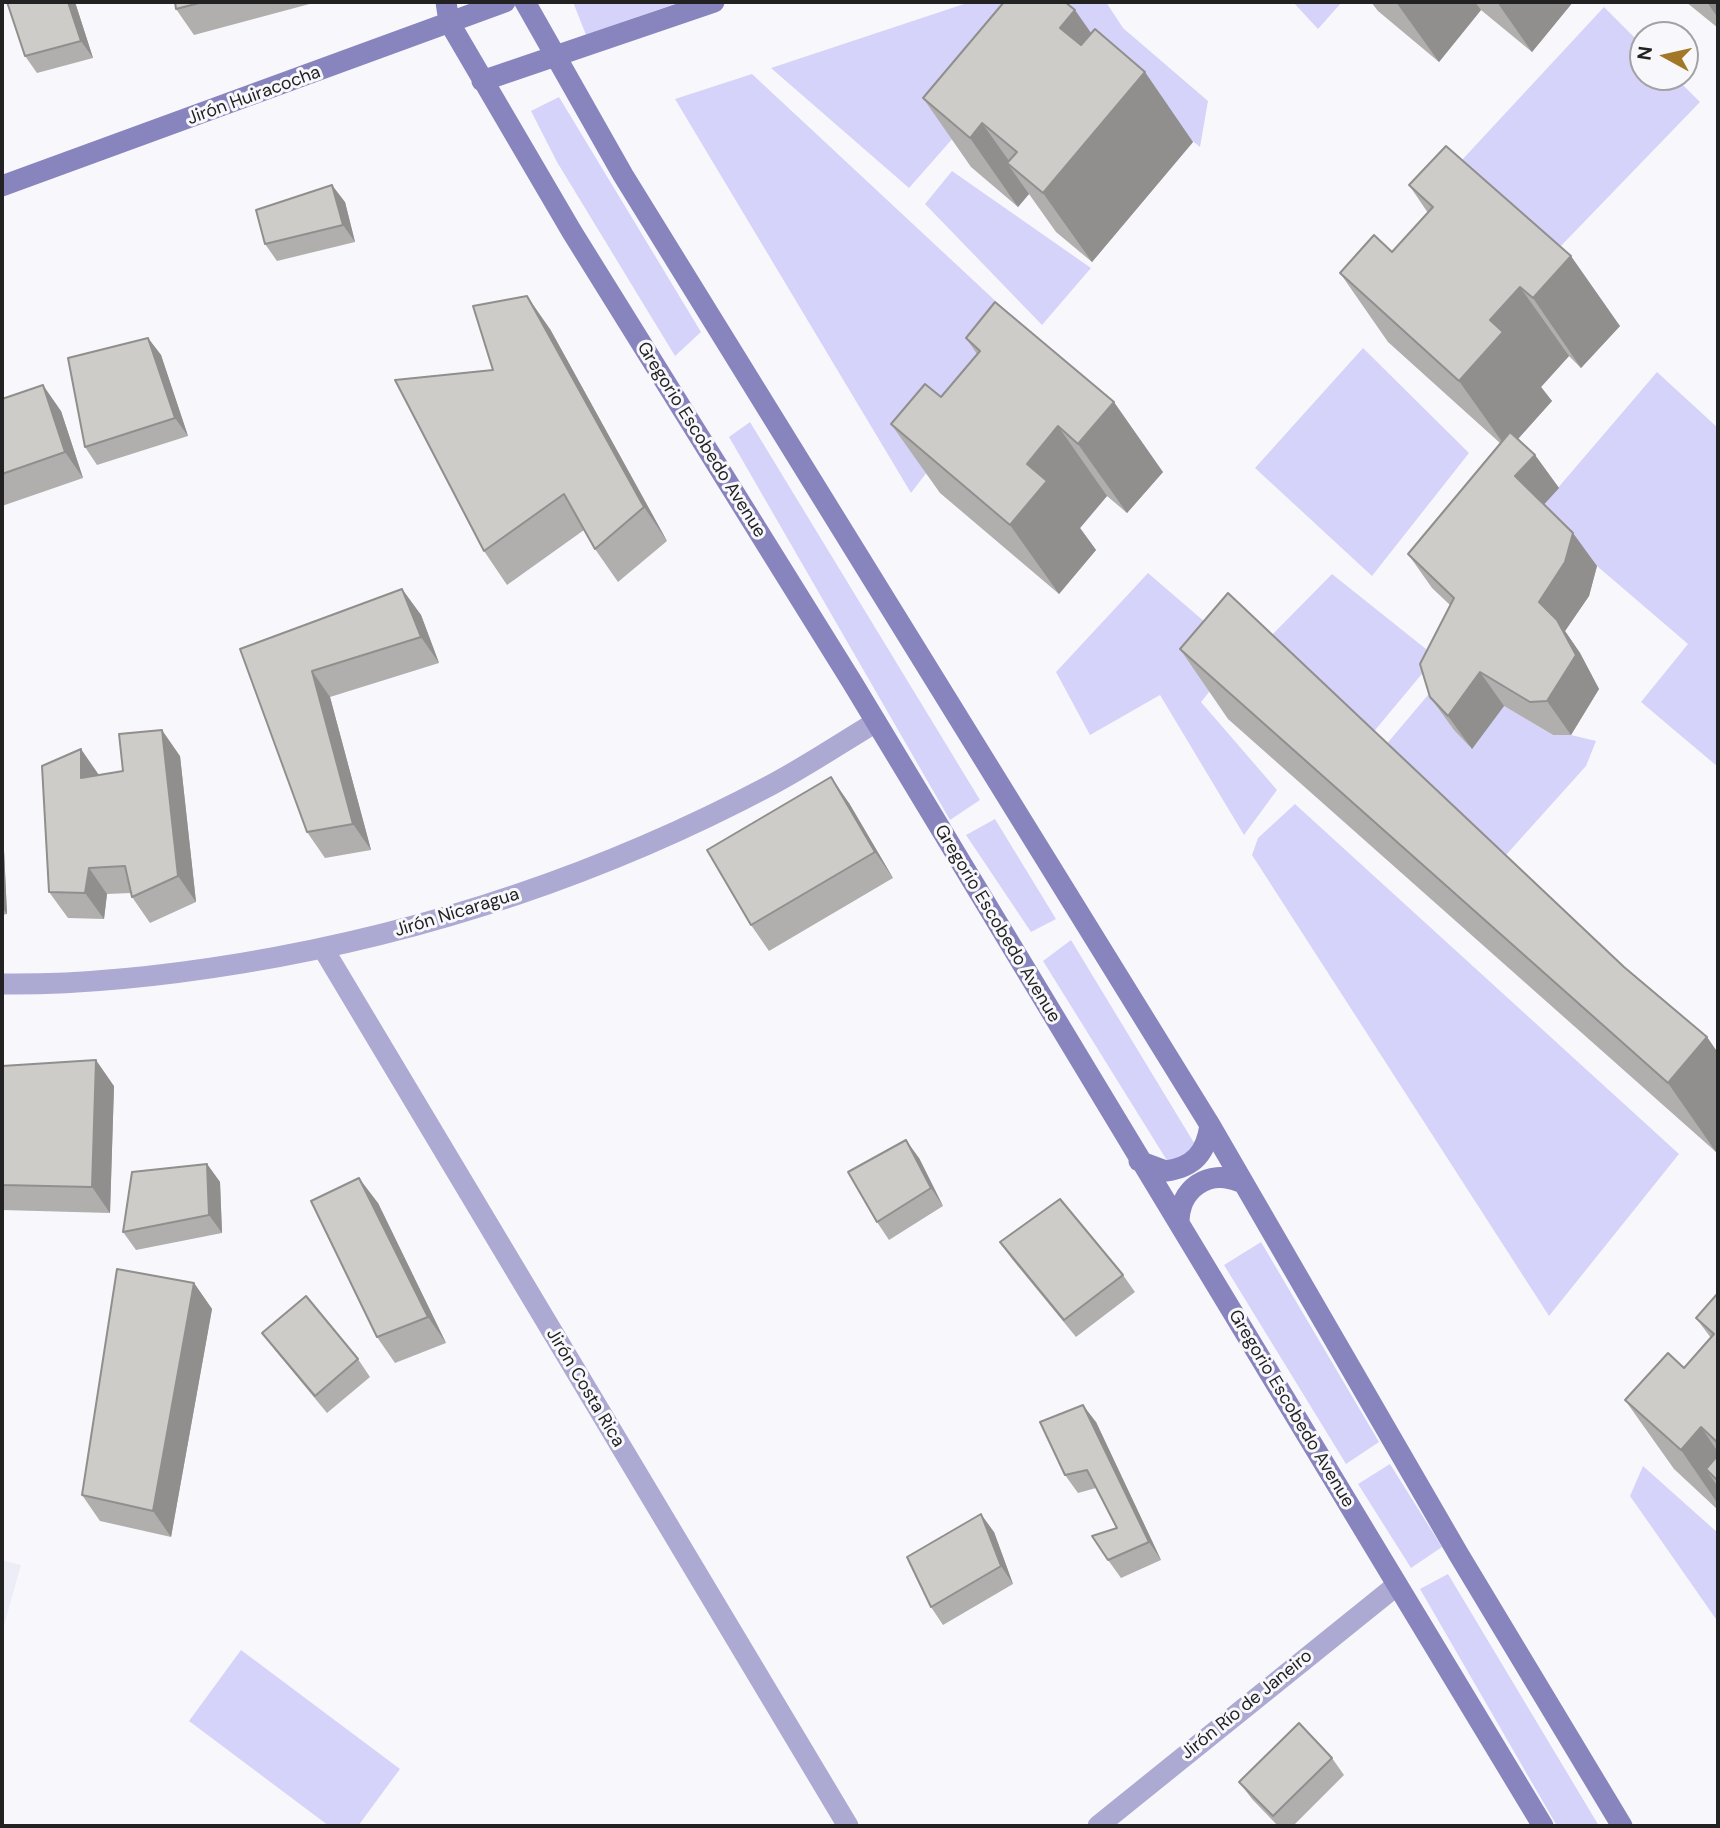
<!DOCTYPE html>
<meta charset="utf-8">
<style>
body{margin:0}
#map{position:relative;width:1720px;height:1828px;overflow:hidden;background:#f8f8fc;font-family:"DM Sans",sans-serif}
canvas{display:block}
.frame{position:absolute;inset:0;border:4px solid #222223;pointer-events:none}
.north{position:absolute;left:1629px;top:21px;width:70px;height:70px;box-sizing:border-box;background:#f8f8fc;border:2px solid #a2a2a5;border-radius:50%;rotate:278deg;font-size:19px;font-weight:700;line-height:28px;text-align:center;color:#222223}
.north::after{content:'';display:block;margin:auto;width:24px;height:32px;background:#a37728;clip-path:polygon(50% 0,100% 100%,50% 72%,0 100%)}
</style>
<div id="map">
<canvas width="1720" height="1828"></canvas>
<div class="frame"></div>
<div class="north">N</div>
</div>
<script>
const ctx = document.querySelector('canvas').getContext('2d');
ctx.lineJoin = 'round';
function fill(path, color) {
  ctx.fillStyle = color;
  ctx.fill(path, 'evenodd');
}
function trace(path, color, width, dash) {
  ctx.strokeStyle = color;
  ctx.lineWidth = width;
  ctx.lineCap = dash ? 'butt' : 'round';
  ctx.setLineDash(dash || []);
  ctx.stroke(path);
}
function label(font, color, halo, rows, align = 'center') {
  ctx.font = font + ' "DM Sans",sans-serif';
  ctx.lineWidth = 6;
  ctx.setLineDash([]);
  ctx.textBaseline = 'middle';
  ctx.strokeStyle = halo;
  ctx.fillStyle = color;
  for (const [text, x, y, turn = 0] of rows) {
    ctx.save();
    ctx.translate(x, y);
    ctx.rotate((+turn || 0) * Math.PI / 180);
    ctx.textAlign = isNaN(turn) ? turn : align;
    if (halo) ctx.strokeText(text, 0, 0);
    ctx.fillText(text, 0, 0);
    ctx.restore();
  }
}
fill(new Path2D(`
 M 2,1560 L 21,1565 L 2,1633 Z`), '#ededf8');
fill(new Path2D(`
 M 573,2 L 680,2 L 586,35 Z
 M 970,2 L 1106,2 L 1123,28 L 1208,101 L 1200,147 L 1051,27 L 909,188 L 771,68 Z
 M 1293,2 L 1342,2 L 1318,29 Z
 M 1604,7 L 1643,46 L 1643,77 L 1675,77 L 1700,102 L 1557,250 L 1461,161 Z
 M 752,74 L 1032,335 L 911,493 L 675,99 Z
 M 559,97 L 701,332 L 675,356 L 557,162 L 531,111 Z
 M 952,171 L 1091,268 L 1042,325 L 925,204 Z
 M 1363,348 L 1469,453 L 1372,576 L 1255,468 Z
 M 1657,372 L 1718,428 L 1718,767 L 1641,702 L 1688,644 L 1597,566 L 1539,510 Z
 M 750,422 L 980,800 L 950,820 L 729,437 Z
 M 1148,573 L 1241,653 L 1201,702 L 1277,790 L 1244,835 L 1160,695 L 1090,735 L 1056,672 Z
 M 1332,574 L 1436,657 L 1371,735 L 1265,642 Z
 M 1428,695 L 1443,697 L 1471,749 L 1504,706 L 1553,735 L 1571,735 L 1596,741 L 1586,766 L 1506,855 L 1384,747 Z
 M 1295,804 L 1679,1154 L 1549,1316 L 1252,855 L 1258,838 Z
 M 995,819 L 1056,919 L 1031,932 L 966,835 Z
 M 1071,940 L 1202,1156 L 1176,1175 L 1043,961 Z
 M 1261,1242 L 1379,1442 L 1346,1464 L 1224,1265 Z
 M 1390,1464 L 1442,1547 L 1411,1568 L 1358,1484 Z
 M 1643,1466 L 1718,1533 L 1718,1622 L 1630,1496 Z
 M 1448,1574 L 1599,1826 L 1557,1826 L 1420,1589 Z
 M 241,1650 L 400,1769 L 358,1826 L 329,1826 L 189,1721 Z`), '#d5d3fa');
trace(new Path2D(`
 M 324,950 L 848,1826
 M 2,984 C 82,985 164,976 243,963 C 429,932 605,873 771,785 C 807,766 841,743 876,722
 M 1098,1826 L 1397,1585`), '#acaad2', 21);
trace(new Path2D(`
 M 446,2 L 449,22 L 572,232 L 852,682 L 1543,1826
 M 525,2 L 623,175 L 1210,1125 L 1459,1555 L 1622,1826
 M 482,81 L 714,2
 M 2,186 L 505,2
 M 1139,1161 L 1166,1171 C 1194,1167 1206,1153 1210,1125
 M 1179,1223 C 1179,1189 1208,1168 1240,1182`), '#8884be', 21);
fill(new Path2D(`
 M 75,2 L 93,58 L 37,73 L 25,56 Z
 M 175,2 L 317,2 L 194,35 L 176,9 Z
 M 1371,2 L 1573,2 L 1532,52 L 1481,10 L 1439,62 L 1378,11 Z
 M 1686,2 L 1718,2 L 1718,28 Z
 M 1091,33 L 1193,142 L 1092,262 L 1056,232 L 1029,194 L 1018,207 L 971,167 L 923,98 Z
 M 1409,185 L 1620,326 L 1581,368 L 1569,356 L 1541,387 L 1552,401 L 1518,439 L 1535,455 L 1559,488 L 1544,504 L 1597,566 L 1589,596 L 1565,631 L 1580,653 L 1599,689 L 1571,735 L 1553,735 L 1504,706 L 1472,749 L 1454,730 L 1430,697 L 1450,605 L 1432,588 L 1408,554 L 1500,443 L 1388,342 L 1340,273 L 1392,252 L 1428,213 Z
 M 345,202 L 355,242 L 277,261 L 265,244 Z
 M 550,329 L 667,541 L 618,582 L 595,549 L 584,530 L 507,585 L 484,551 L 493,370 Z
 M 148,338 L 161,355 L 188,436 L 97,465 L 85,447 Z
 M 966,338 L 1163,472 L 1127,513 L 1107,496 L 1080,528 L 1096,550 L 1059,594 L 940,493 L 891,424 L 941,397 L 977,354 Z
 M 2,399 L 61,411 L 83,478 L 2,506 Z
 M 402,589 L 421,615 L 439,663 L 330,697 L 371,850 L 325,858 L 307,832 L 240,649 Z
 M 1180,649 L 1624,967 L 1707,1037 L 1718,1053 L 1718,1150 L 1716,1152 L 1228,719 Z
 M 180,756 L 196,902 L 150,923 L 132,897 L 131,893 L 107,894 L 104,919 L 68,918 L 49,892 L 99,775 L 123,771 Z
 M 849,803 L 893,878 L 769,951 L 751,925 Z
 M 2,808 L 7,914 L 2,915 Z
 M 2,1066 L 114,1086 L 110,1213 L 2,1210 Z
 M 919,1158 L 943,1206 L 889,1240 L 877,1222 Z
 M 207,1164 L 220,1182 L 222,1233 L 136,1250 L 123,1232 Z
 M 378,1203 L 446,1343 L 395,1363 L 377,1337 Z
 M 1000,1242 L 1123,1275 L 1135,1292 L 1076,1337 L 1012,1259 Z
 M 194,1283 L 212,1309 L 171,1537 L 100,1521 L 82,1495 Z
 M 1718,1293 L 1718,1510 L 1674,1469 L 1625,1400 L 1684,1368 L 1711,1338 L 1696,1318 Z
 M 262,1333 L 358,1359 L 370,1377 L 327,1413 L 275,1350 Z
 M 1096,1422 L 1161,1560 L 1121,1578 L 1108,1560 L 1117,1528 L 1096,1488 L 1078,1493 L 1065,1475 Z
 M 994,1532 L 1013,1584 L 943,1625 L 931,1607 Z
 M 1332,1758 L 1344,1775 L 1293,1826 L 1278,1826 L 1252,1799 L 1239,1782 Z`), '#b0afad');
fill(new Path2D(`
 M 68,2 L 75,2 L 93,58 L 81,41 Z
 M 1396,2 L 1475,2 L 1481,10 L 1439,62 Z
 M 1497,2 L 1573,2 L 1532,52 Z
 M 1707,2 L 1718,2 L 1718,18 Z
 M 1075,10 L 1124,80 L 1060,28 Z
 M 1145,72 L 1193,142 L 1092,262 L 1043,193 Z
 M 982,123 L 1014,168 L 1007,163 L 1029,194 L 1018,207 L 970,138 Z
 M 332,185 L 345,202 L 355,242 L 343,225 Z
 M 1571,256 L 1620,326 L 1581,368 L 1533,298 Z
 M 1520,287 L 1569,356 L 1541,387 L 1552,401 L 1508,450 L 1459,381 L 1490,320 Z
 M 527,296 L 550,329 L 667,541 L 644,507 Z
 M 148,338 L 161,355 L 188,436 L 175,418 Z
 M 43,385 L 61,411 L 83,478 L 65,452 Z
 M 1114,402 L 1163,472 L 1127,513 L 1078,444 Z
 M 1058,426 L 1107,496 L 1080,528 L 1096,550 L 1059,594 L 1010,525 L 1027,464 Z
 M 1535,455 L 1559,488 L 1539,510 L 1515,476 Z
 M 1573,533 L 1597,566 L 1589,596 L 1565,631 L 1580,653 L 1599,689 L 1571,735 L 1547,701 L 1539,602 Z
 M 402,589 L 421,615 L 439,663 L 421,637 Z
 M 312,671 L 330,697 L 371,850 L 353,824 Z
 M 1480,672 L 1504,706 L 1472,749 L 1448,716 Z
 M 162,730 L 180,756 L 196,902 L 178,876 Z
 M 81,749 L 99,775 L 81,778 Z
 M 831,777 L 849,803 L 893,878 L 875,852 Z
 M 2,808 L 7,914 L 2,907 Z
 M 89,868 L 107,894 L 104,919 L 85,893 Z
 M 1707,1037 L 1718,1053 L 1718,1150 L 1716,1152 L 1668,1083 Z
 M 96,1060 L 114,1086 L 110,1213 L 92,1187 Z
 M 906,1140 L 919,1158 L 943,1206 L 931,1188 Z
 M 207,1164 L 220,1182 L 222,1233 L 209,1215 Z
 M 359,1178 L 378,1203 L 446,1343 L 428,1317 Z
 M 194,1283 L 212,1309 L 171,1537 L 153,1511 Z
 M 1083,1405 L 1096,1422 L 1161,1560 L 1149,1542 Z
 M 1701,1427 L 1718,1452 L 1718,1481 L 1706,1469 L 1718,1487 L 1718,1504 L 1681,1450 Z
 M 981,1514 L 994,1532 L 1013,1584 L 1001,1566 Z`), '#908f8d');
const building = new Path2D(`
 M 7,2 L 68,2 L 81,41 L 25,56 Z
 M 175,2 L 203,2 L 176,9 Z
 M 1004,2 L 1065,2 L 1075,10 L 1060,28 L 1081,45 L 1095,29 L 1145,72 L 1043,193 L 1007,163 L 1017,152 L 982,123 L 970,138 L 923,98 Z
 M 1446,146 L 1571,256 L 1533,298 L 1520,287 L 1490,320 L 1503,332 L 1459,381 L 1340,273 L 1374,235 L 1392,252 L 1433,207 L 1409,185 Z
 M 332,185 L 343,225 L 265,244 L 256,210 Z
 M 527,296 L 644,507 L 595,549 L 564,494 L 484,551 L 395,380 L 493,370 L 473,306 Z
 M 995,302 L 1114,402 L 1078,444 L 1058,426 L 1027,464 L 1047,481 L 1010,525 L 891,424 L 925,384 L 941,397 L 980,351 L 966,338 Z
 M 148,338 L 175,418 L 85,447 L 68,358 Z
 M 43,385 L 65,452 L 2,474 L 2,399 Z
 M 1510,432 L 1535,455 L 1515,476 L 1573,533 L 1565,562 L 1539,602 L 1557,620 L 1576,655 L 1547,701 L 1530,702 L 1480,672 L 1448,716 L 1430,697 L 1420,664 L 1454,598 L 1408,554 Z
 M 402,589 L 421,637 L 312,671 L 353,824 L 307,832 L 240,649 Z
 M 1228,593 L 1624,967 L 1707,1037 L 1668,1083 L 1180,649 Z
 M 162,730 L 178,876 L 132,897 L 125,866 L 89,868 L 85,893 L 49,892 L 42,766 L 81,749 L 81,778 L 123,771 L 119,734 Z
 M 831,777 L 875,852 L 751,925 L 707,850 Z
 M 96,1060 L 92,1187 L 2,1185 L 2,1066 Z
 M 906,1140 L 931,1188 L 877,1222 L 848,1172 Z
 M 207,1164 L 209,1215 L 123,1232 L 132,1172 Z
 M 359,1178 L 428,1317 L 377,1337 L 311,1201 Z
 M 1060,1199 L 1123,1275 L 1064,1320 L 1000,1242 Z
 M 117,1269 L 194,1283 L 153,1511 L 82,1495 Z
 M 1718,1293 L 1718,1443 L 1701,1427 L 1681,1450 L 1625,1400 L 1668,1353 L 1684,1368 L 1714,1334 L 1696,1318 Z
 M 306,1296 L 358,1359 L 315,1396 L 262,1333 Z
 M 1083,1405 L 1149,1542 L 1108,1560 L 1092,1536 L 1117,1528 L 1087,1470 L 1065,1475 L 1040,1422 Z
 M 1718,1455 L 1718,1481 L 1706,1469 Z
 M 981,1514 L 1001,1566 L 931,1607 L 907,1557 Z
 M 1299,1723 L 1332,1758 L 1273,1816 L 1239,1782 Z`);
fill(building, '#cdccc9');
trace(building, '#908f8d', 2);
label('18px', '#222223', '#f8f8fc', [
 ["Jirón Huiracocha",254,96,-20],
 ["Gregorio Escobedo Avenue",701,440,58],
 ["Jirón Nicaragua",457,913,-17],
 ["Gregorio Escobedo Avenue",997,924,59],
 ["Jirón Costa Rica",585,1388,59],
 ["Gregorio Escobedo Avenue",1291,1409,59],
 ["Jirón Río de Janeiro",1247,1705,-39]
]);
</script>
